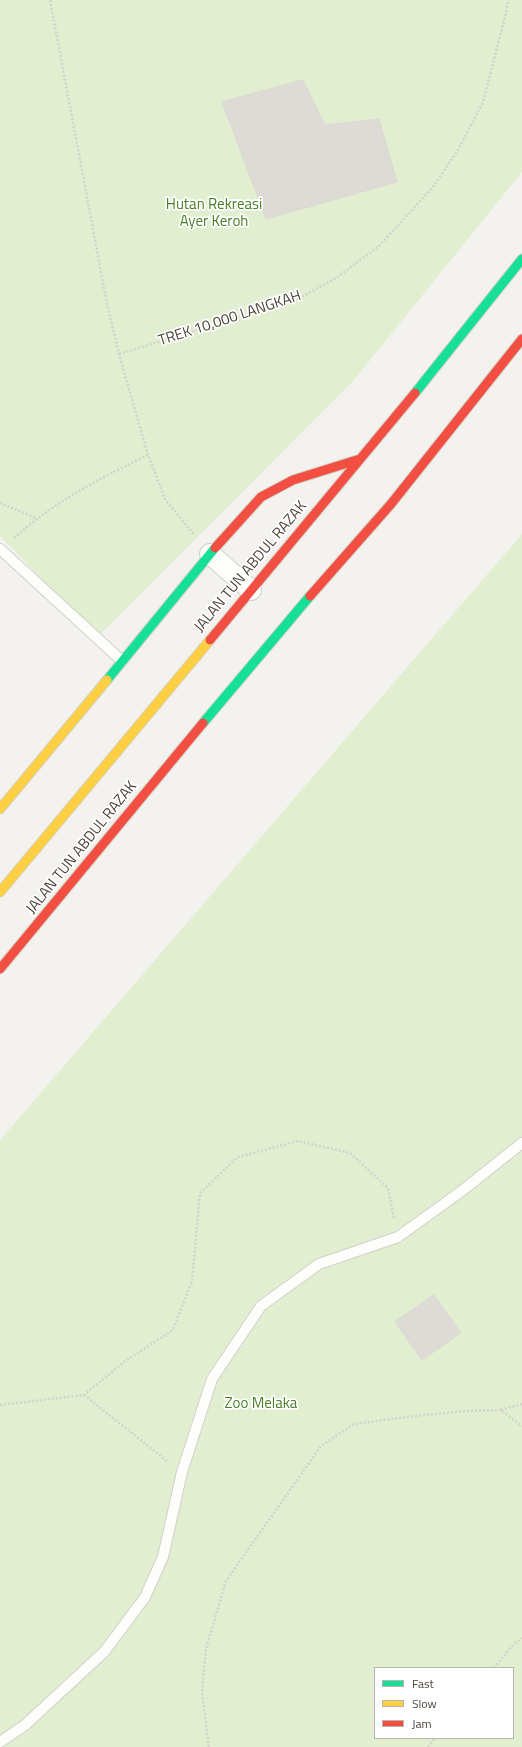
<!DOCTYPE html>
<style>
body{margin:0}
#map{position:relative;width:522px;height:1747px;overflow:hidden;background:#f4f2ee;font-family:"Titillium Web",sans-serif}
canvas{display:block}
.legend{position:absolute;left:374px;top:1667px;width:140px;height:72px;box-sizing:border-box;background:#fff;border:1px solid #b7b4b0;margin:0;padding:5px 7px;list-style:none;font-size:12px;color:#4b4439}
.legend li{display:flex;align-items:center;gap:8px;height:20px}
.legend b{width:20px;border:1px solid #b7b4b0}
</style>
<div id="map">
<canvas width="522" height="1747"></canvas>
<ul class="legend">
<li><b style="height:5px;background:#16e098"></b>Fast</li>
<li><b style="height:5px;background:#ffcf43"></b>Slow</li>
<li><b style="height:5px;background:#f24e42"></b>Jam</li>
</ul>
</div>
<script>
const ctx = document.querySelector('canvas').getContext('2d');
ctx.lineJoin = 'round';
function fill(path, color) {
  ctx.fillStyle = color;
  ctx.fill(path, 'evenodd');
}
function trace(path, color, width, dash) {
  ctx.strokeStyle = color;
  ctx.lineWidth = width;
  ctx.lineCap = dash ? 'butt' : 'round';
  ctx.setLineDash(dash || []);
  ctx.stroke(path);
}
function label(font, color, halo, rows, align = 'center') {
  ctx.font = font + ' "Titillium Web",sans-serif';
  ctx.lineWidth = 3.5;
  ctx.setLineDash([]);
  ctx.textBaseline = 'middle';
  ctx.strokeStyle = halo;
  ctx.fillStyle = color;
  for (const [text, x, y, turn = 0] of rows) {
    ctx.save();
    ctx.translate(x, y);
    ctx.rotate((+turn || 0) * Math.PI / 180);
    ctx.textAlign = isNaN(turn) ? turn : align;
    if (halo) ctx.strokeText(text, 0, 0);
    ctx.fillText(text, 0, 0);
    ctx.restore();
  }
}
fill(new Path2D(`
 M 0,0 L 522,0 L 522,172 L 354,380 L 98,637 L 0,536 Z
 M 522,534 L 522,1747 L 0,1747 L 0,1140 ZM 375,1668 L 513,1668 L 513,1738 L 375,1738 Z`), '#e1eecf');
const building = new Path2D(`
 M 303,80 L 325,125 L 379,119 L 397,182 L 266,219 L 222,102 Z
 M 434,1295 L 461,1333 L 422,1360 L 395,1322 Z`);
fill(building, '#dedbd6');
trace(building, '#dcd9d4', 1);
const lane = new Path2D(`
 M 0,549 L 122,661
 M 0,1742 L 25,1725 L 105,1651 L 145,1597 L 163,1557 L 182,1472 L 212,1379 L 261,1306 L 319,1264 L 398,1237 L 463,1190 L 522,1143`);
const street = new Path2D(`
 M 210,554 L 251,590`);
const fast = new Path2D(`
 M 415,393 L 522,259
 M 107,680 L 215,548
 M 203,723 L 310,596`);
const slow = new Path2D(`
 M 0,809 L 107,680
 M 0,892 L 210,640`);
const jam = new Path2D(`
 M 215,548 L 261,497 L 293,480 L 360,459
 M 310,596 L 391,504 L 522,339
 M 210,640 L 415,393
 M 0,969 L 203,723`);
trace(lane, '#d2d0cb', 12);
trace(street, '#d2d0cb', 22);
trace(fast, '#d3cfc5', 11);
trace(slow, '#d3cfc5', 11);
trace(jam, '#d3cfc5', 11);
trace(new Path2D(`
 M 50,0 L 107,304 L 119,354 L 148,455 L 165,499 L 194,535
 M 119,354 L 298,299 L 336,278 L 379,246 L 432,188 L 458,150 L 483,102 L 506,13 L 508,0
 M 0,503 L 36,518
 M 14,538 C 55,501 99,479 148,455
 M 84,1395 L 167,1461
 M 0,1405 L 84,1395 L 124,1362 L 173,1330 L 192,1281 L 200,1193 L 238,1157 L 298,1141 L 350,1153 L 388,1188 L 394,1218
 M 501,1410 L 522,1404
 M 494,1668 L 511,1647 L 522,1638
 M 209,1747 L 202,1693 L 206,1649 L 226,1581 L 321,1446 L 354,1424 L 414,1416 L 466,1411 L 501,1410 L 522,1426
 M 428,1747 L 435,1738`), '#d3d2cc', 2.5, [2, 2]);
trace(lane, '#fdfdfc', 10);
trace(street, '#fdfdfc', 20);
trace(fast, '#16e098', 9);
trace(slow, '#ffcf43', 9);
trace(jam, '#f24e42', 9);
label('15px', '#4a7f2a', '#fff', [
 ["Hutan Rekreasi",214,205],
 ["Ayer Keroh",214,222],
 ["Zoo Melaka",261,1404]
]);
label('15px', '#4b4439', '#fff', [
 ["TREK 10,000 LANGKAH",230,319,-18],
 ["JALAN TUN ABDUL RAZAK",251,567,-50],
 ["JALAN TUN ABDUL RAZAK",82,848,-51]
]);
</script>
